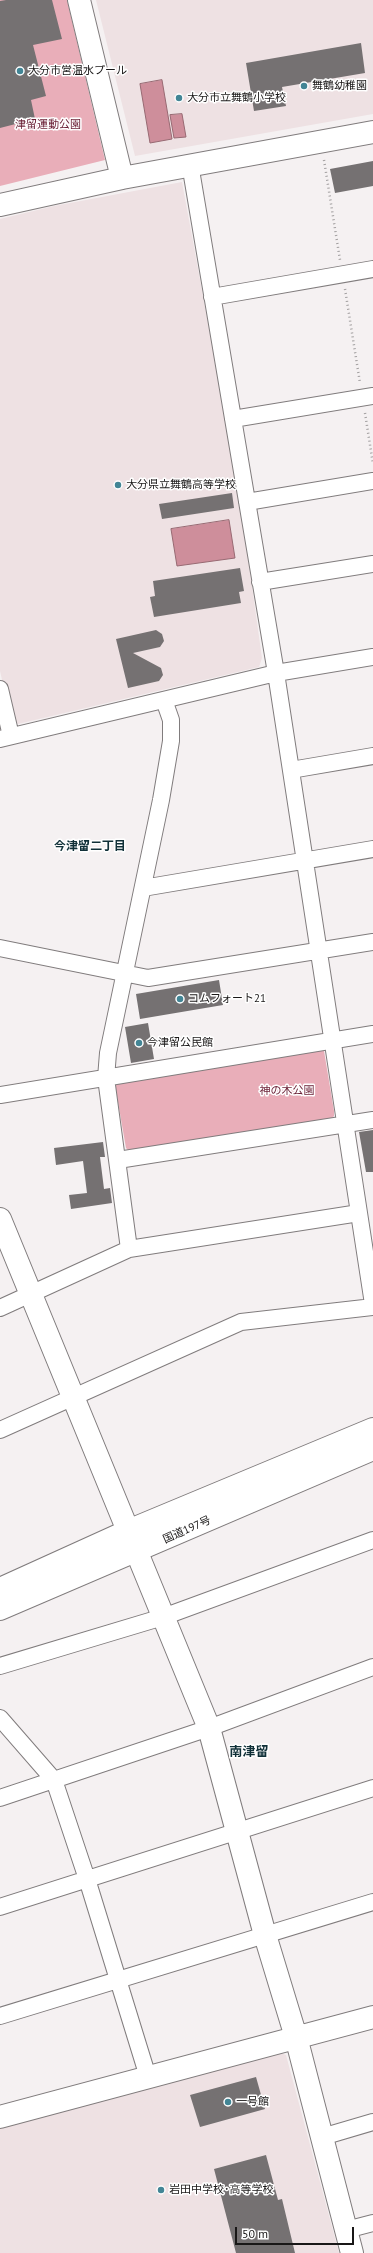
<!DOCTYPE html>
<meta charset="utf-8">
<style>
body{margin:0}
#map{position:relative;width:373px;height:2253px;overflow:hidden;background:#f5f1f2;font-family:"PT Sans",sans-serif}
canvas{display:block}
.scale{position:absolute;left:235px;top:2227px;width:119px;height:18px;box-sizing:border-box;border:2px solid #191717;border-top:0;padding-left:5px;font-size:12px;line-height:14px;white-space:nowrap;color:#191717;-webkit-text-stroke:3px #fff;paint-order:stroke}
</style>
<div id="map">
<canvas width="373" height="2253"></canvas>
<div class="scale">50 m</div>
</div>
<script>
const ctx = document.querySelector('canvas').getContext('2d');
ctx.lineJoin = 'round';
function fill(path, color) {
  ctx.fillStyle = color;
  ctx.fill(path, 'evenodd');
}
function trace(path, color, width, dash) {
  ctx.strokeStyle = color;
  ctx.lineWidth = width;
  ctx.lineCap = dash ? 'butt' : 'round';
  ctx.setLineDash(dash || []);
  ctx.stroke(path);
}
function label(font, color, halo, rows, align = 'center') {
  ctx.font = font + ' "PT Sans","Noto Sans JP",sans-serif';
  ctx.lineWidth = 3;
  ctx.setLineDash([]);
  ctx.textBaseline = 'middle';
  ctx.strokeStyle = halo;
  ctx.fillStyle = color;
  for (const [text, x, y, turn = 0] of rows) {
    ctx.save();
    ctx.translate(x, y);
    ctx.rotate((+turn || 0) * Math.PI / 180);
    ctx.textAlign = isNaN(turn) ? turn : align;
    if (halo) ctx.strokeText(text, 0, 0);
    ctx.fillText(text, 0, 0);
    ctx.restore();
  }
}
fill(new Path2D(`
 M 96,0 L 373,0 L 373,114 L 135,156 Z
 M 182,182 L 223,404 L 249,565 L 262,658 L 259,667 L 18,724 L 11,720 L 0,671 L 0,219 L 54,206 Z
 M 279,2052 L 286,2055 L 339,2253 L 0,2253 L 0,2126 Z`), '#eee1e3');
fill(new Path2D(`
 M 0,0 L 67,0 L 105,160 L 0,186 Z
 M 319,1047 L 324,1051 L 334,1111 L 334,1116 L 329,1122 L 131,1153 L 126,1148 L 115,1085 L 120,1080 Z`), '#e9aeb9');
const water = new Path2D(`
 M 162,80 L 172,139 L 150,143 L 140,84 Z
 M 182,114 L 186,137 L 174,138 L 170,115 Z
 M 229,520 L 235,558 L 177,566 L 171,529 Z`);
fill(water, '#ce8e9b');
trace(water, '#986a73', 1);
fill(new Path2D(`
 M 6,0 L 52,0 L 62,39 L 33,45 L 46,96 L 31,100 L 35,119 L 0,128 L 0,1 Z
 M 361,43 L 365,73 L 282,87 L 286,106 L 254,111 L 246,63 Z
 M 373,161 L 373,186 L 335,193 L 330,169 Z
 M 232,493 L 234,508 L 162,519 L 159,504 Z
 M 240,568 L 244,591 L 239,592 L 241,603 L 154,617 L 150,597 L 155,596 L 153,581 Z
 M 156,630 L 162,634 L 164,641 L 160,647 L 133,653 L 161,668 L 163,675 L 159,681 L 128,688 L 116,639 Z
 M 219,980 L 223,1005 L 140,1019 L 136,994 Z
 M 148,1023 L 154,1059 L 131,1063 L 125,1027 Z
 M 373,1130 L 373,1172 L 366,1172 L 359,1132 Z
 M 103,1142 L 105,1157 L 100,1157 L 104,1189 L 110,1188 L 112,1203 L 71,1209 L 69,1195 L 87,1193 L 83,1161 L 56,1165 L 54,1148 Z
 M 256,2077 L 265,2109 L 200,2127 L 190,2095 Z
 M 266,2155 L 278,2200 L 282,2199 L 295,2253 L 236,2253 L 214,2169 Z`), '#757172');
const street = new Path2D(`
 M 190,164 L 276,673 L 373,1304
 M 212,297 L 373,269
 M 233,419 L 373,396
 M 247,502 L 373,481
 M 260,582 L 373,564
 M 0,689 L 11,736
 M 0,739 L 276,673 L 373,657
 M 291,770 L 373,756
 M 143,888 L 373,849
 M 0,948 L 148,978 L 373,942
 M 0,1095 L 373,1034
 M 118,1160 L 373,1120
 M 129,1249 L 106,1078 L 108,1053 L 161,800 L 171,741 L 171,720 L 164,700
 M 0,1308 L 129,1249 L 359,1213
 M 0,1430 L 241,1322 L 373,1307
 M 0,1666 L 163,1617 L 373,1540
 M 0,1718 L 54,1780 L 87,1879 L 148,2077
 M 0,1798 L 209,1728 L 373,1667
 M 0,1907 L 373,1788
 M 0,2016 L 373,1902
 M 322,2137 L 373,2122
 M 346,2230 L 373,2223`);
const secondary = new Path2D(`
 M 79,0 L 122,178
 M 0,205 L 122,178 L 373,132
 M 0,1219 L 209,1728 L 265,1935 L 296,2037 L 352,2253
 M 0,2117 L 373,2017`);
const highway = new Path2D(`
 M 0,1589 L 128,1531 L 373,1429
 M 0,1609 L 373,1449`);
trace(street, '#807c7d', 18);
trace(secondary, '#807c7d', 24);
trace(highway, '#807c7d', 24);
trace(new Path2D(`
 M 324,160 L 340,260
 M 345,289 L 360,383
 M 365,413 L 373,464`), '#a3a0a1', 2.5, [1, 3]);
trace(street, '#fff', 16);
trace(secondary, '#fff', 22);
trace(highway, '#fff', 22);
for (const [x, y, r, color] of [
 [20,71,4,"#428595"],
 [304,86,4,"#428595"],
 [179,98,4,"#428595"],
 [118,485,4,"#428595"],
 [180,999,4,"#428595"],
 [139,1043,4,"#428595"],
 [228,2102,4,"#428595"],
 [161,2190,4,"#428595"]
]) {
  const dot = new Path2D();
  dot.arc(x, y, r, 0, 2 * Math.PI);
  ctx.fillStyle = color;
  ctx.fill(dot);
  trace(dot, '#fff', 1.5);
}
label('11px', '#191717', '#fff', [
 ["大分市営温水プール",28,71],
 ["舞鶴幼稚園",312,86],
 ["大分市立舞鶴小学校",187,98],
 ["大分県立舞鶴高等学校",126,485],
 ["コムフォート21",188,999],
 ["今津留公民館",147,1043],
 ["一号館",236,2102],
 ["岩田中学校･高等学校",169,2190]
], 'left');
label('11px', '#691e34', '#fff', [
 ["津留運動公園",48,125],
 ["神の木公園",287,1091]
]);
label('11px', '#191717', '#fff', [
 ["国道197号",187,1530,-24]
]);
label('bold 12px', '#103038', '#fff', [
 ["今津留二丁目",90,847]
]);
label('bold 13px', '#103038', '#fff', [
 ["南津留",249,1752]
]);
</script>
